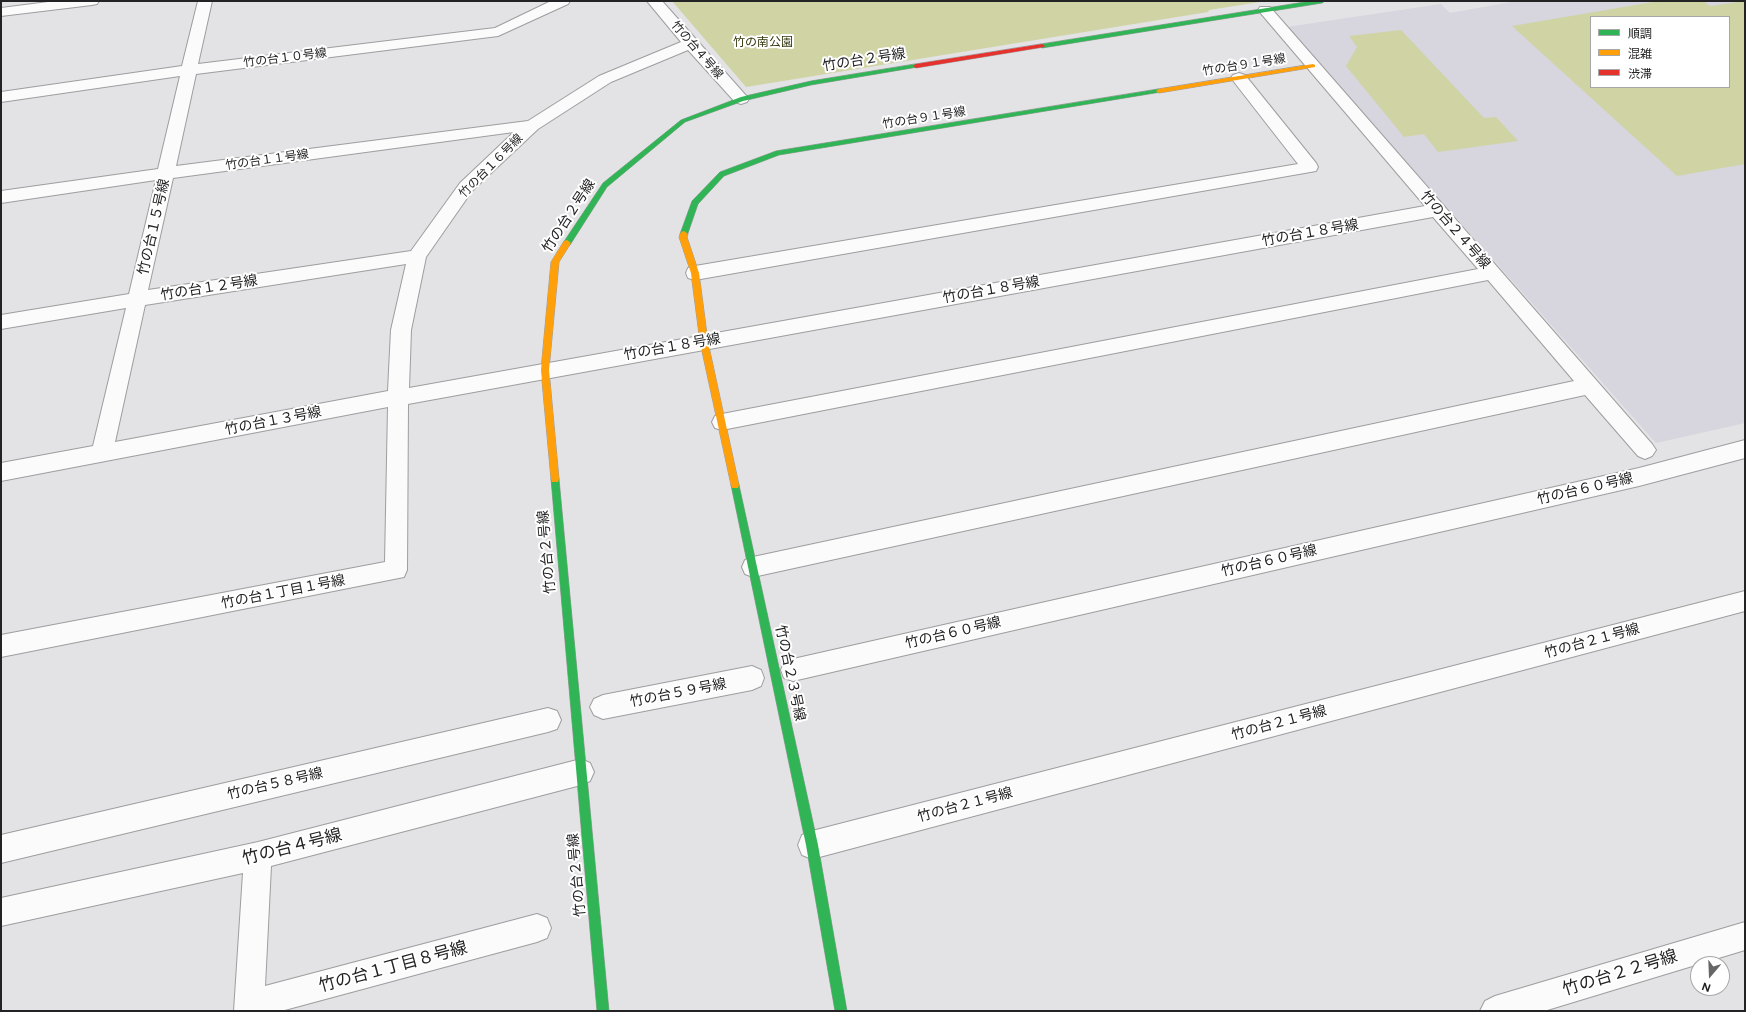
<!DOCTYPE html>
<meta charset="utf-8">
<style>
body{margin:0}
#map{position:relative;width:1746px;height:1012px;overflow:hidden;background:#e3e2e5;font-family:Figtree,"Noto Sans JP",sans-serif}
canvas{display:block}
.frame{position:absolute;inset:0;border:2px solid #232325;pointer-events:none}
.legend{position:absolute;left:1590px;top:16px;width:140px;height:72px;box-sizing:border-box;background:#fff;border:1px solid #a7a7a8;margin:0;padding:5px 7px;list-style:none;font-size:12px;color:#232325}
.legend li{display:flex;align-items:center;gap:8px;height:20px}
.legend b{width:20px;border:1px solid #a7a7a8}
.north{position:absolute;left:1690px;top:956px;width:40px;height:40px;box-sizing:border-box;background:#fff;border:1px solid #a7a7a8;border-radius:50%;rotate:199deg;font-size:11px;font-weight:700;line-height:16px;text-align:center;color:#232325}
.north::after{content:'';display:block;margin:auto;width:14px;height:18px;background:#666668;clip-path:polygon(50% 0,100% 100%,50% 72%,0 100%)}
</style>
<div id="map">
<canvas width="1746" height="1012"></canvas>
<div class="frame"></div>
<ul class="legend">
<li><b style="height:5px;background:#30b455"></b>順調</li>
<li><b style="height:5px;background:#ff9f0a"></b>混雑</li>
<li><b style="height:5px;background:#e5322d"></b>渋滞</li>
</ul>
<div class="north">N</div>
</div>
<script>
const ctx = document.querySelector('canvas').getContext('2d');
ctx.lineJoin = 'round';
function fill(path, color) {
  ctx.fillStyle = color;
  ctx.fill(path, 'evenodd');
}
function trace(path, color, width, dash) {
  ctx.strokeStyle = color;
  ctx.lineWidth = width;
  ctx.lineCap = dash ? 'butt' : 'round';
  ctx.setLineDash(dash || []);
  ctx.stroke(path);
}
function label(font, color, halo, rows, align = 'center') {
  ctx.font = font + ' Figtree,"Noto Sans JP",sans-serif';
  ctx.lineWidth = 4;
  ctx.setLineDash([]);
  ctx.textBaseline = 'middle';
  ctx.strokeStyle = halo;
  ctx.fillStyle = color;
  for (const [text, x, y, turn = 0] of rows) {
    ctx.save();
    ctx.translate(x, y);
    ctx.rotate((+turn || 0) * Math.PI / 180);
    ctx.textAlign = isNaN(turn) ? turn : align;
    if (halo) ctx.strokeText(text, 0, 0);
    ctx.fillText(text, 0, 0);
    ctx.restore();
  }
}
fill(new Path2D(`
 M 1517,1 L 1745,1 L 1745,423 L 1656,443 L 1287,27 L 1441,4 L 1450,13 ZM 1591,17 L 1729,17 L 1729,87 L 1591,87 Z`), '#d7d5dd');
fill(new Path2D(`
 M 672,1 L 1266,1 L 1209,10 L 1208,12 L 746,87 Z
 M 1659,1 L 1703,1 L 1710,6 L 1745,1 L 1745,164 L 1677,176 L 1512,26 ZM 1591,17 L 1729,17 L 1729,87 L 1591,87 Z
 M 1401,30 L 1484,118 L 1496,117 L 1518,141 L 1438,152 L 1424,134 L 1404,137 L 1346,66 L 1357,47 L 1349,36 Z`), '#d0d4a4');
const street = new Path2D(`
 M 56,1 L 99,1 L 97,4 L 92,5 L 1,16 L 1,8 Z
 M 198,1 L 212,1 L 198,64 L 495,28 L 551,1 L 570,1 L 568,4 L 498,36 L 196,74 L 176,166 L 528,121 L 599,76 L 681,42 L 647,1 L 662,1 L 749,99 L 747,102 L 741,104 L 735,102 L 688,50 L 611,82 L 538,129 L 472,191 L 426,257 L 411,330 L 409,388 L 1425,206 L 1258,10 L 1260,7 L 1270,7 L 1652,444 L 1656,450 L 1652,456 L 1645,459 L 1638,456 L 1585,395 L 753,577 L 745,574 L 742,567 L 745,560 L 753,557 L 1574,381 L 1488,280 L 722,430 L 715,428 L 712,422 L 715,416 L 722,414 L 1478,269 L 1433,217 L 408,404 L 407,570 L 404,577 L 1,657 L 1,635 L 385,562 L 388,407 L 1,481 L 1,463 L 93,446 L 126,308 L 1,329 L 1,315 L 129,294 L 156,180 L 1,203 L 1,191 L 158,169 L 180,76 L 1,102 L 1,92 L 182,66 ZM 514,132 L 460,183 L 411,251 L 148,290 L 173,178 ZM 406,264 L 391,330 L 388,391 L 115,442 L 145,305 Z
 M 1239,73 L 1245,75 L 1316,163 L 1318,167 L 1316,171 L 695,280 L 688,278 L 686,273 L 688,268 L 695,266 L 1298,164 L 1231,78 L 1233,75 Z
 M 1745,440 L 1745,458 L 1639,486 L 793,681 L 784,678 L 781,670 L 784,662 L 793,659 L 1639,468 Z
 M 1745,591 L 1745,611 L 812,859 L 802,855 L 798,845 L 802,835 L 812,831 Z
 M 752,666 L 761,670 L 764,678 L 761,686 L 752,690 L 603,719 L 594,715 L 590,707 L 594,699 L 603,695 Z
 M 548,708 L 557,711 L 561,720 L 557,729 L 548,732 L 1,863 L 1,835 Z
 M 581,759 L 590,763 L 594,772 L 590,781 L 581,785 L 271,866 L 265,986 L 537,914 L 547,918 L 551,928 L 547,938 L 537,942 L 281,1011 L 234,1011 L 243,873 L 1,926 L 1,898 L 258,842 Z
 M 1745,922 L 1745,950 L 1544,1011 L 1480,1011 L 1485,1001 L 1495,996 Z`);
const fast = new Path2D(`
 M 1311,1 L 1325,1 L 1322,3 L 1042,48 L 1039,46 L 1042,44 Z
 M 916,64 L 918,65 L 918,67 L 811,85 L 743,101 L 685,122 L 607,187 L 570,245 L 564,245 L 563,243 L 603,183 L 681,120 L 741,97 L 811,81 Z
 M 1159,89 L 1161,90 L 1161,92 L 779,155 L 724,176 L 698,204 L 687,236 L 681,236 L 680,234 L 692,201 L 720,172 L 776,151 Z
 M 555,475 L 558,476 L 559,479 L 609,1011 L 597,1011 L 551,479 L 552,476 Z
 M 735,481 L 738,482 L 739,485 L 818,845 L 847,1011 L 835,1011 L 806,845 L 731,485 L 732,482 Z`);
const slow = new Path2D(`
 M 1313,64 L 1315,65 L 1315,67 L 1159,93 L 1156,91 L 1159,89 Z
 M 684,231 L 688,234 L 687,237 L 699,273 L 708,342 L 739,485 L 738,488 L 732,488 L 731,485 L 700,342 L 691,273 L 679,237 L 681,232 Z
 M 567,240 L 571,243 L 559,262 L 549,370 L 559,479 L 558,482 L 552,482 L 551,479 L 541,370 L 551,262 L 564,241 Z`);
const jam = new Path2D(`
 M 1042,44 L 1045,46 L 1044,47 L 916,68 L 913,66 L 916,64 Z`);
trace(street, '#9e9d9f', 2);
trace(fast, '#9e9d9f', 1);
trace(slow, '#9e9d9f', 1);
trace(jam, '#9e9d9f', 1);
fill(street, '#fbfbfb');
fill(fast, '#30b455');
fill(slow, '#ff9f0a');
fill(jam, '#e5322d');
label('12px', '#34370d', '#fff', [
 ["竹の南公園",763,42]
]);
label('12px', '#232325', '#fff', [
 ["竹の台４号線",697,50,49],
 ["竹の台１０号線",285,58,-7],
 ["竹の台９１号線",1244,65,-9],
 ["竹の台９１号線",924,118,-9],
 ["竹の台１１号線",267,160,-8],
 ["竹の台１６号線",491,166,-45]
]);
label('14px', '#232325', '#fff', [
 ["竹の台２号線",864,60,-9],
 ["竹の台２号線",569,216,-57],
 ["竹の台１５号線",154,227,-77],
 ["竹の台２４号線",1455,230,49],
 ["竹の台１８号線",1310,233,-10],
 ["竹の台１２号線",209,288,-9],
 ["竹の台１８号線",991,290,-10],
 ["竹の台１８号線",672,347,-10],
 ["竹の台１３号線",273,421,-11],
 ["竹の台６０号線",1585,489,-13],
 ["竹の台２号線",547,552,-95],
 ["竹の台６０号線",1269,561,-13],
 ["竹の台１丁目１号線",283,592,-11],
 ["竹の台６０号線",953,633,-13],
 ["竹の台２１号線",1592,641,-15],
 ["竹の台２３号線",790,673,78],
 ["竹の台５９号線",678,693,-11],
 ["竹の台２１号線",1279,723,-15],
 ["竹の台５８号線",275,784,-13],
 ["竹の台２１号線",965,805,-15],
 ["竹の台２号線",577,875,-95]
]);
label('17px', '#232325', '#fff', [
 ["竹の台４号線",292,847,-14],
 ["竹の台１丁目８号線",393,967,-15],
 ["竹の台２２号線",1620,973,-17]
]);
</script>
